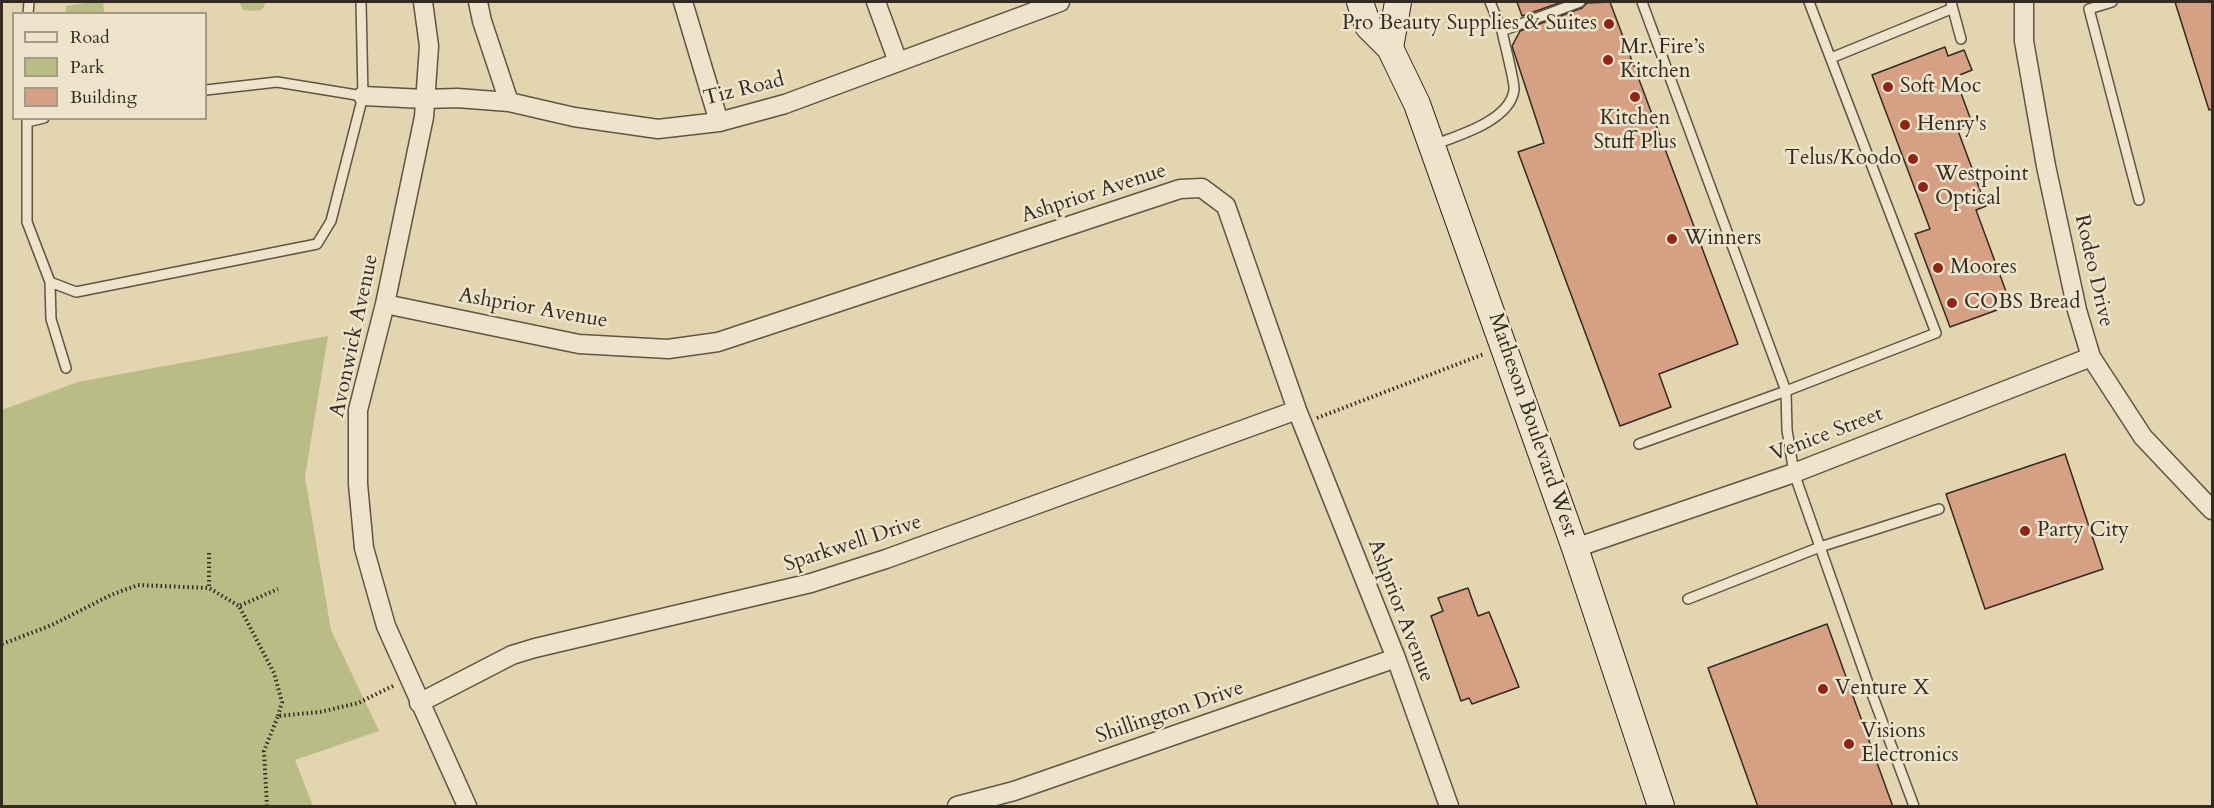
<!DOCTYPE html>
<meta charset="utf-8">
<style>
body{margin:0}
#map{position:relative;width:2214px;height:808px;overflow:hidden;background:#e3d5af;font-family:Cardo,serif}
canvas{display:block}
.frame{position:absolute;inset:0;border:3px solid #332a22;pointer-events:none}
.legend{position:absolute;left:12px;top:12px;width:195px;height:108px;box-sizing:border-box;background:#ede4cb;border:2px solid #a39a87;margin:0;padding:8px 10px;list-style:none;font-size:18px;color:#332a22}
.legend li{display:flex;align-items:center;gap:12px;height:30px}
.legend b{width:30px;border:2px solid #a39a87}
</style>
<div id="map">
<canvas width="2214" height="808"></canvas>
<div class="frame"></div>
<ul class="legend">
<li><b style="height:8px;background:#ede4cb"></b>Road</li>
<li><b style="height:16px;background:#babc86"></b>Park</li>
<li><b style="height:16px;background:#d6a085"></b>Building</li>
</ul>
</div>
<script>
const ctx = document.querySelector('canvas').getContext('2d');
ctx.lineJoin = 'round';
function fill(path, color) {
  ctx.fillStyle = color;
  ctx.fill(path, 'evenodd');
}
function trace(path, color, width, dash) {
  ctx.strokeStyle = color;
  ctx.lineWidth = width;
  ctx.lineCap = dash ? 'butt' : 'round';
  ctx.setLineDash(dash || []);
  ctx.stroke(path);
}
function label(font, color, halo, rows, align = 'center') {
  ctx.font = font + ' Cardo,serif';
  ctx.lineWidth = 5;
  ctx.setLineDash([]);
  ctx.textBaseline = 'middle';
  ctx.strokeStyle = halo;
  ctx.fillStyle = color;
  for (const [text, x, y, turn = 0] of rows) {
    ctx.save();
    ctx.translate(x, y);
    ctx.rotate((+turn || 0) * Math.PI / 180);
    ctx.textAlign = isNaN(turn) ? turn : align;
    if (halo) ctx.strokeText(text, 0, 0);
    ctx.fillText(text, 0, 0);
    ctx.restore();
  }
}
fill(new Path2D(`
 M 91,2 L 103,2 L 104,13 L 66,13 L 66,6 Z
 M 239,2 L 266,2 L 262,10 L 252,11 L 243,10 Z
 M 328,336 L 305,477 L 331,630 L 379,731 L 295,760 L 313,806 L 2,806 L 2,410 L 78,382 Z`), '#babc86');
const building = new Path2D(`
 M 1517,2 L 1562,2 L 1522,16 Z
 M 2175,2 L 2212,2 L 2212,109 L 2209,110 Z
 M 1587,3 L 1610,2 L 1738,344 L 1659,374 L 1671,407 L 1620,426 L 1518,152 L 1544,143 L 1512,46 L 1520,31 L 1582,8 Z
 M 1945,47 L 1948,56 L 1964,50 L 1972,70 L 1955,77 L 1972,123 L 1957,128 L 1986,206 L 1976,210 L 2011,305 L 1950,327 L 1915,234 L 1930,229 L 1872,75 Z
 M 2065,454 L 2103,569 L 1985,609 L 1946,494 Z
 M 1468,588 L 1478,616 L 1489,612 L 1519,687 L 1472,704 L 1469,698 L 1461,701 L 1431,616 L 1443,611 L 1438,598 Z
 M 1827,624 L 1893,807 L 1758,807 L 1708,668 Z`);
fill(building, '#d6a085');
trace(building, '#332a22', 1.5);
const lane = new Path2D(`
 M 1490,2 L 1502,31
 M 1642,2 L 1786,391 L 1787,430 L 1794,473 L 1869,686 L 1914,806
 M 1951,2 L 1961,39
 M 2112,2 L 2089,9 L 2139,200
 M 28,14 L 29,2
 M 1831,58 L 1951,9
 M 206,90 L 277,82 L 363,96
 M 27,118 L 27,222 L 50,282 L 76,292 L 317,244 L 331,221 L 363,96 L 361,2
 M 27,122 L 44,118
 M 1433,145 C 1457,136 1510,121 1514,90 C 1515,82 1504,42 1502,31 L 1580,2
 M 50,282 L 51,319 L 66,368
 M 1639,444 L 1786,391 L 1936,333 L 1809,2
 M 1688,599 L 1820,547 L 1939,509`);
const street = new Path2D(`
 M 423,2 L 429,46 L 424,117 L 385,304 L 358,410 L 358,484 L 364,548 L 386,626 L 467,806
 M 478,2 L 482,21 L 509,102
 M 683,2 L 719,122
 M 876,2 L 898,62
 M 2024,2 L 2024,41 L 2046,166 L 2077,310 L 2091,357 L 2143,437 L 2212,510
 M 363,96 L 425,99 L 457,98 L 509,102 L 574,117 L 658,129 L 719,122 L 785,104 L 1060,2
 M 385,304 L 579,344 L 668,349 L 718,342 L 1180,189 L 1202,188 L 1226,206 L 1297,410 L 1396,658 L 1449,806
 M 1575,548 L 1794,473 L 2091,357
 M 419,703 L 512,655 L 535,648 L 811,583 L 886,559 L 1297,410
 M 957,806 L 1014,791 L 1396,658`);
const secondary = new Path2D(`
 M 1360,2 L 1368,26 L 1390,48 L 1417,104 L 1432,146 L 1575,548 L 1661,806
 M 1390,48 L 1398,2`);
trace(lane, '#5f5545', 12);
trace(street, '#5f5545', 21);
trace(secondary, '#332a22', 28);
trace(new Path2D(`
 M 1317,418 L 1484,354
 M 209,553 L 209,588
 M 2,644 L 52,625 L 111,595 L 138,585 L 209,588 L 239,606
 M 278,716 L 282,702 L 274,673 L 239,606 L 278,589
 M 267,806 L 264,751 L 278,716 L 320,712 L 358,703 L 395,685`), '#332a22', 4, [1.5, 3]);
trace(lane, '#ede4cb', 9);
trace(street, '#ede4cb', 18);
trace(secondary, '#ede4cb', 26);
for (const [x, y, r, color] of [
 [1609,24,6,"#8f2418"],
 [1608,60,6,"#8f2418"],
 [1888,87,6,"#8f2418"],
 [1635,97,6,"#8f2418"],
 [1905,125,6,"#8f2418"],
 [1913,159,6,"#8f2418"],
 [1923,187,6,"#8f2418"],
 [1672,239,6,"#8f2418"],
 [1938,268,6,"#8f2418"],
 [1952,303,6,"#8f2418"],
 [2025,531,6,"#8f2418"],
 [1823,689,6,"#8f2418"],
 [1849,744,6,"#8f2418"]
]) {
  const dot = new Path2D();
  dot.arc(x, y, r, 0, 2 * Math.PI);
  ctx.fillStyle = color;
  ctx.fill(dot);
  trace(dot, '#ede4cb', 2);
}
label('21px', '#332a22', '#ede4cb', [
 ["Pro Beauty Supplies & Suites",1597,24,"right"],
 ["Mr. Fire’s",1620,48],
 ["Kitchen",1620,72],
 ["Soft Moc",1900,87],
 ["Kitchen",1635,119,"center"],
 ["Stuff Plus",1635,143,"center"],
 ["Henry's",1917,125],
 ["Telus/Koodo",1901,159,"right"],
 ["Westpoint",1935,175],
 ["Optical",1935,199],
 ["Winners",1684,239],
 ["Moores",1950,268],
 ["COBS Bread",1964,303],
 ["Party City",2037,531],
 ["Venture X",1835,689],
 ["Visions",1861,732],
 ["Electronics",1861,756]
], 'left');
label('21px', '#332a22', '#ede4cb', [
 ["Tiz Road",744,90,-14],
 ["Ashprior Avenue",1094,194,-18],
 ["Rodeo Drive",2093,271,77],
 ["Ashprior Avenue",533,309,10],
 ["Avonwick Avenue",355,336,-78],
 ["Matheson Boulevard West",1532,425,71],
 ["Venice Street",1827,435,-21],
 ["Sparkwell Drive",853,544,-18],
 ["Ashprior Avenue",1400,611,69],
 ["Shillington Drive",1170,713,-19]
]);
</script>
